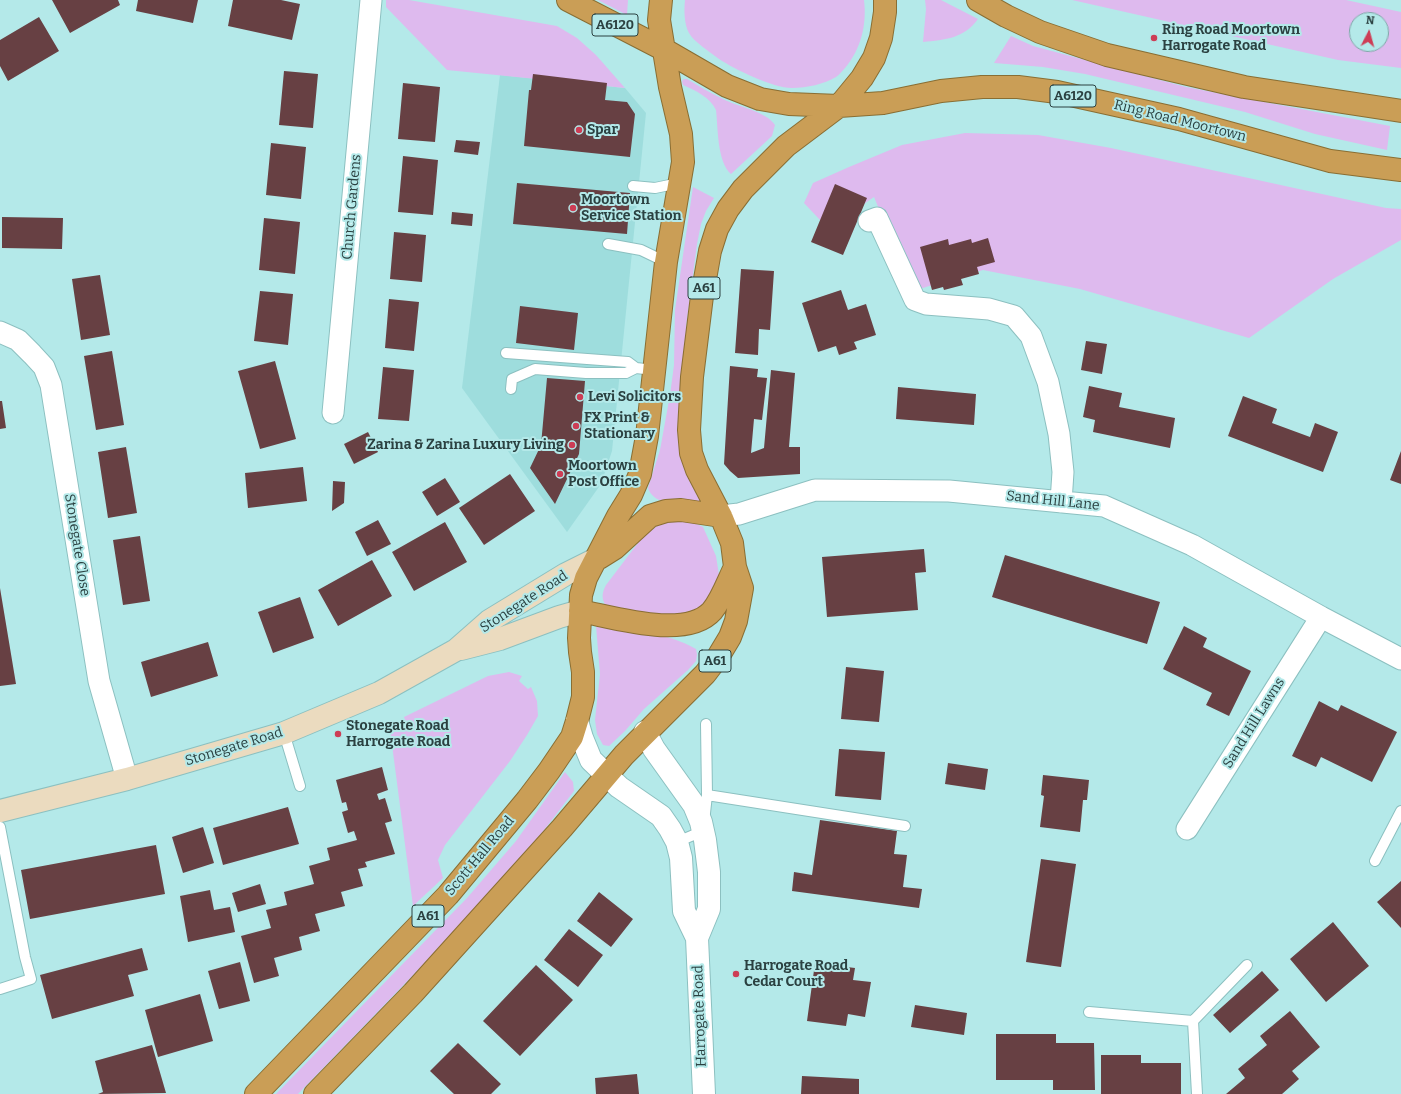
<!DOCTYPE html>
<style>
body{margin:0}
#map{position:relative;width:1401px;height:1094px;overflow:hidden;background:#b4e9e9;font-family:Bitter,serif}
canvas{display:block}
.north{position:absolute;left:1349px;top:12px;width:40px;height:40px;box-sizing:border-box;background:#b4e9e9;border:1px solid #7da6a6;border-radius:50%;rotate:6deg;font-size:11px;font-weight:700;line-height:16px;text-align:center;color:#2b4141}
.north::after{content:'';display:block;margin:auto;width:14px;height:18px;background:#cd3d55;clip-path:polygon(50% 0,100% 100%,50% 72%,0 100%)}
</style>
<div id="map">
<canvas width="1401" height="1094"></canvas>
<div class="north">N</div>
</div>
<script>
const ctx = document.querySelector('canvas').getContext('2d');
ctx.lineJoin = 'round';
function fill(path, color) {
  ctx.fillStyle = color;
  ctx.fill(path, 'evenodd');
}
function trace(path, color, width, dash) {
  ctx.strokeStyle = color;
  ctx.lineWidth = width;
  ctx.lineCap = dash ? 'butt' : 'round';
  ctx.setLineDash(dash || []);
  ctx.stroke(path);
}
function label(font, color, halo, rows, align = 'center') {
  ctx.font = font + ' Bitter,serif';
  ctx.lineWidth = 4;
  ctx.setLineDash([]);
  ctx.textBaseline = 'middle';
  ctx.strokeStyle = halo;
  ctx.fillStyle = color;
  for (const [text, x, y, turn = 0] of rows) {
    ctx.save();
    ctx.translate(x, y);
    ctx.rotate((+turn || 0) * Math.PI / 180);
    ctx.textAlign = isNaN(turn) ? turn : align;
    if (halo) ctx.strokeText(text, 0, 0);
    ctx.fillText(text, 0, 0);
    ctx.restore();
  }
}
fill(new Path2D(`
 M 500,75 L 625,88 L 646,113 L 612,451 L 601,484 L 567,532 L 462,388 Z`), '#9edddd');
fill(new Path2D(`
 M 386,0 L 409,0 L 557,26 L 577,38 L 596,55 L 625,88 L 447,70 L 386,7 Z
 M 598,0 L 628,0 L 627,15 Z
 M 685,0 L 864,0 C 867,25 861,49 845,68 C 842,71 839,75 836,77 C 824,84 807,88 792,88 C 773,88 734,69 719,59 C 710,52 694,42 689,33 C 684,24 684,10 685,0 Z
 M 925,0 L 941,0 L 978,19 C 965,38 945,40 923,42 L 926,9 Z
 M 1072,0 L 1346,0 L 1401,12 L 1401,68 L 1338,60 ZM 1357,20 L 1381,20 L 1381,44 L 1357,44 Z
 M 1011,36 L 1033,46 L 1186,87 L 1390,126 L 1387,150 L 1315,134 L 1245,112 L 1085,74 L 1043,67 L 994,63 Z
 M 684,79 L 687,79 C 699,86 710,93 723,99 C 738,107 766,111 775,125 L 772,136 L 731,174 C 717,162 718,127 716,110 C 710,97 696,91 683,85 L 682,81 Z
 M 965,133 L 1038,135 L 1111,148 L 1386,208 L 1401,209 L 1401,240 L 1333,279 L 1249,338 L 1080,289 L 983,270 L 916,290 L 898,255 L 874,197 L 845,217 L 820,220 L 804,203 L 813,183 L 849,167 L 902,145 Z
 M 693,187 L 714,198 L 706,211 L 701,224 L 697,244 L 686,327 L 686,380 L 700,501 L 700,502 C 683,502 655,508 648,488 L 660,450 L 670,395 L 674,365 L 675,310 Z
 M 679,520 L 693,522 L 703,527 L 716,556 L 719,575 L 716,591 L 701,611 L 673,619 L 606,606 C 601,598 602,593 606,585 L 641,539 L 659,524 Z
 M 596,626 C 629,630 667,632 696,649 L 697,655 L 696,661 L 688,670 L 644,709 L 625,731 L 609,746 L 603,745 L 597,734 L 595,720 L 600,674 Z
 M 509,672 L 522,676 L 519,681 L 528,689 L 531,687 L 537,701 L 538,716 L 527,735 L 510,761 L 445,845 L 438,860 L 443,878 L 413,906 L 390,729 L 405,723 L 404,717 L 488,676 Z
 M 565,772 L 573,782 L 574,791 L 528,851 L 478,908 L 298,1094 L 276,1094 L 467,898 L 516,841 Z`), '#debaee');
fill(new Path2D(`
 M 52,0 L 118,0 L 120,5 L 70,33 Z
 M 138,0 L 198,0 L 193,23 L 136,11 Z
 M 233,0 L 281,0 L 300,4 L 292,40 L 228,26 Z
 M 39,17 L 59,51 L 8,81 L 0,66 L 0,40 Z
 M 284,71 L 318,74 L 313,128 L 279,125 Z
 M 533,74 L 607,83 L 605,100 L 627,102 L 635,114 L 630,157 L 524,146 L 529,90 L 531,90 Z
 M 403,83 L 440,87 L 435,142 L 398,139 Z
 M 456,140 L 480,142 L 478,155 L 454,152 Z
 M 271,143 L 306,147 L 301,199 L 266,195 Z
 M 403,156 L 438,160 L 433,215 L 398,212 Z
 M 517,183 L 630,193 L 627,234 L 513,224 Z
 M 835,184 L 867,198 L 843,255 L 811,242 Z
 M 452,212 L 473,214 L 472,226 L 451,224 Z
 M 2,217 L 63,218 L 62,249 L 2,248 Z
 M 264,218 L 300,222 L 295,274 L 259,270 Z
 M 394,232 L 426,235 L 422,282 L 390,279 Z
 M 988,238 L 995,262 L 977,267 L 979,274 L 961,279 L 963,285 L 944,290 L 943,287 L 932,290 L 920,247 L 948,239 L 949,245 L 971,239 L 972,243 Z
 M 741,269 L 774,271 L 770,330 L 759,329 L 758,355 L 735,353 Z
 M 100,275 L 110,335 L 81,340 L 72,279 Z
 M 841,290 L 848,310 L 866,304 L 876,335 L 854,342 L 857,349 L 839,355 L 836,346 L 818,352 L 802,303 Z
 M 260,291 L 293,294 L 288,345 L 254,341 Z
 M 389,299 L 419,302 L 414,351 L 385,348 Z
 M 520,306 L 578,313 L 574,350 L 516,343 Z
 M 1086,341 L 1107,344 L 1102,374 L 1081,370 Z
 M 112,351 L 124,425 L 96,430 L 84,356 Z
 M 275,361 L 296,439 L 260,449 L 238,371 Z
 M 730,366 L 758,369 L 757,377 L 767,378 L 762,420 L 754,419 L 751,453 L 764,448 L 771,370 L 795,373 L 789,447 L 800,447 L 800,474 L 738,478 L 730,471 L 724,464 Z
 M 383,367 L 414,370 L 409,421 L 378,419 Z
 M 547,378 L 585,381 L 579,454 L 555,504 L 530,468 L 541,445 Z
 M 1089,386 L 1122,393 L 1119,407 L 1175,418 L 1170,448 L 1093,432 L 1095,420 L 1083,417 Z
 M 898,387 L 976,394 L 974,425 L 896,419 Z
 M 1243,396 L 1277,409 L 1272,423 L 1310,437 L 1315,423 L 1338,432 L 1323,472 L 1228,436 Z
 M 0,401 L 2,401 L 6,428 L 0,429 Z
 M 368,432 L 378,452 L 354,464 L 344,444 Z
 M 126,447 L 137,513 L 108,518 L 98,452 Z
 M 1401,451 L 1401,484 L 1390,480 Z
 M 303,467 L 307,501 L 248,508 L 245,473 Z
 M 510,474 L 535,511 L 484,545 L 459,508 Z
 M 445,478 L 460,502 L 437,516 L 422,492 Z
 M 333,481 L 345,482 L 344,503 L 332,511 Z
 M 378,520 L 391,544 L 367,556 L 355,532 Z
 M 445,522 L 467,562 L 414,591 L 392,552 Z
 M 140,536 L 150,601 L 123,605 L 113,540 Z
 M 924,549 L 926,572 L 915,573 L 918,610 L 827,617 L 822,557 Z
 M 1005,555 L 1160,602 L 1147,644 L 992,597 Z
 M 372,560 L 392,596 L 338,626 L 318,590 Z
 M 0,588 L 16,684 L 0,686 Z
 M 300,597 L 314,638 L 273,653 L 258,612 Z
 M 1184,626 L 1207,638 L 1203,647 L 1251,671 L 1229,716 L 1206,705 L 1212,693 L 1163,669 Z
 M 208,642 L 218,676 L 151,697 L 141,662 Z
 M 846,667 L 884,671 L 879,722 L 841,719 Z
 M 1319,701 L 1338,711 L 1341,705 L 1397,732 L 1372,782 L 1321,757 L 1316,767 L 1292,756 Z
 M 839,749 L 885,752 L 881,800 L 835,796 Z
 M 948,763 L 988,769 L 985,790 L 945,784 Z
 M 382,767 L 388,790 L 377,794 L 379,800 L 385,798 L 392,821 L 385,823 L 395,854 L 365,862 L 367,867 L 358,869 L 363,886 L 341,892 L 345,906 L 315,914 L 320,931 L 299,937 L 302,950 L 274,958 L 279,976 L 254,983 L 241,936 L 271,928 L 266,910 L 287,905 L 284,892 L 314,884 L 309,866 L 330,860 L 327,848 L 357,840 L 354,831 L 348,833 L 342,812 L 348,810 L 346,802 L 342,803 L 336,780 Z
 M 1043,775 L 1089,780 L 1087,800 L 1083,800 L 1080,832 L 1040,827 L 1044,796 L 1041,795 Z
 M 288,807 L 299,844 L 223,865 L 213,828 Z
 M 820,820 L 897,831 L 894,854 L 907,855 L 903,887 L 922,889 L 919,908 L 792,891 L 794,872 L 812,875 Z
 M 203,827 L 214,863 L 183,873 L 172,837 Z
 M 156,845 L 165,894 L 30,919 L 21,870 Z
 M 1041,859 L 1076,864 L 1061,967 L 1026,962 Z
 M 1401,881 L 1401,928 L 1377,902 Z
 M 260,884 L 266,904 L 238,912 L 232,893 Z
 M 210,890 L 214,910 L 230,907 L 235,932 L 188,942 L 180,896 Z
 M 599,892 L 633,919 L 611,947 L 577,921 Z
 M 1333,922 L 1369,966 L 1326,1002 L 1290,959 Z
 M 569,929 L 603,955 L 578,987 L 544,960 Z
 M 142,948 L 148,970 L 128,975 L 134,996 L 52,1019 L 40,975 Z
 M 240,962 L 250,1001 L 219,1009 L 208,971 Z
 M 815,963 L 855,968 L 853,980 L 871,982 L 865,1017 L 848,1014 L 846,1026 L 807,1021 Z
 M 536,965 L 573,1000 L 520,1056 L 483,1021 Z
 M 1262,971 L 1279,990 L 1230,1033 L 1213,1015 Z
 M 200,994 L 213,1041 L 158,1057 L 145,1010 Z
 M 915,1005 L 967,1013 L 964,1035 L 911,1027 Z
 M 1290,1011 L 1320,1047 L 1292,1071 L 1299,1079 L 1282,1094 L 1226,1094 L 1245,1078 L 1238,1069 L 1267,1045 L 1260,1036 Z
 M 996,1034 L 1056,1034 L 1056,1043 L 1094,1043 L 1095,1090 L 1053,1090 L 1053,1080 L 996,1080 Z
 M 458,1043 L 501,1084 L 491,1094 L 454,1094 L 430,1071 Z
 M 152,1045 L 166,1093 L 98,1094 L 103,1092 L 95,1061 Z
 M 1101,1055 L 1141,1055 L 1141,1063 L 1181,1063 L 1181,1094 L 1101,1094 Z
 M 637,1074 L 639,1094 L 596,1094 L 595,1078 Z
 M 802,1076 L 859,1079 L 859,1094 L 801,1094 Z`), '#674043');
const service = new Path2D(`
 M 633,186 L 655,188 L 679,183
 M 608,244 L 641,250 L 666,262
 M 506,353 L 628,362 L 636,368 L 654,370
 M 511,389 L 512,379 L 535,369 L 586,373 L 626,373 L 636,368
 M 706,724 L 707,795
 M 284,733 L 300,786
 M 0,827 L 25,957 L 31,979 L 0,989
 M 677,842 L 703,831 L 707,795 L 905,826
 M 1375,861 L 1401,811
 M 1089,1012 L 1193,1021 L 1247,965
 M 1193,1021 L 1197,1094`);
const minor = new Path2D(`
 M 869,221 L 877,218 L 915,300 L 926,304 L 989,309 L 1014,316 L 1031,336 L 1048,382 L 1059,434 L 1063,472 L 1061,502
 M 0,332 L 18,340 L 32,354 L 44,367 L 51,385 L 99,681 L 127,779
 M 333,413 L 371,0
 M 721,516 L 739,514 L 815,490 L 949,491 L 1104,506 L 1192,545 L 1321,617 L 1401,659
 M 1187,829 L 1321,617`);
const tertiary = new Path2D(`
 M 577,721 L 582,738 L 591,760 L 619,787 L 661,816 L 670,829 L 677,842 L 681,858 L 684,911 L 697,938 L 704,1094
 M 645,732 L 654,749 L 694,805 L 701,822 L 705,840 L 709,872 L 709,909 L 697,938`);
const secondary = new Path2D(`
 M 461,649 L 500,639 L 559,617 L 580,611
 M 0,811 L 127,779 L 284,733 L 379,693 L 456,650 L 489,621 L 566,574 L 596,559`);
const trunk = new Path2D(`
 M 568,0 L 663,49 L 727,86 L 760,99 L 789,104 L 839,106 L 883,103 L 941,91 L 982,87 L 1018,87 L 1057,92 L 1179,119 L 1330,161 L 1401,170
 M 978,0 L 1006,16 L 1040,32 L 1107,55 L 1244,87 L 1401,111
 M 599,558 L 615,548 L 650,516 L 666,511 L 681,510 L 721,516
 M 580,611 C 613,617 686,640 712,611 C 722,599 728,581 735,567
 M 256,1094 L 448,895 L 527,800 L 549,771 L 572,737 L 577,721 L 583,697 L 583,672 L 580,652 L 579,638 L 581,595 L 586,578 L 618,516 L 631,495 L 640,474 L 647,436 L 666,262 L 683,162 L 681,134 L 670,87 L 659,20 L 661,0
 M 315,1094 L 413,993 L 562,828 L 624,755 L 705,674 L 718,657 L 730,637 L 736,621 L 742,588 L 735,567 L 732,543 L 721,516 L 697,470 L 691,453 L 689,430 L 692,377 L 702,296 L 710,251 L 717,229 L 728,209 L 743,189 L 786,146 L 839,106 L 862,78 L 874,58 L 881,38 L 885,12 L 885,0`);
trace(service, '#8cc0c0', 12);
trace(minor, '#8cc0c0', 23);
trace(tertiary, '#8cc0c0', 24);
trace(secondary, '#8cc0c0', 24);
trace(trunk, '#896e33', 24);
trace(service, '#fff', 10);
trace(minor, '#fff', 21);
trace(tertiary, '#fff', 22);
trace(secondary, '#ebdbbf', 22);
trace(trunk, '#ca9e56', 22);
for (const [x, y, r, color] of [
 [1154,38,4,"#cd3d55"],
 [579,130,4,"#cd3d55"],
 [573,208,4,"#cd3d55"],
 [580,397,4,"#cd3d55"],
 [576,426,4,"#cd3d55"],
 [572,445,4,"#cd3d55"],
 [560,474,4,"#cd3d55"],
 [338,734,4,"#cd3d55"],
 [736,974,4,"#cd3d55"]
]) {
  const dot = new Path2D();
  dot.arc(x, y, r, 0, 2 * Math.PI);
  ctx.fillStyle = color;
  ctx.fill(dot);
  trace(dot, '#b4e9e9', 1.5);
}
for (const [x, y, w] of [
 [615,25,46],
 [1073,96,46],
 [704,288,32],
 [715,661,32],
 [428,916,32]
]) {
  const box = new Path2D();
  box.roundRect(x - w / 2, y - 11, w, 22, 3);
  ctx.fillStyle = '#b4e9e9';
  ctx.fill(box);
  trace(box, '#2b4141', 1);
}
label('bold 13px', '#2b4141', null, [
 ["A6120",615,25],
 ["A6120",1073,96],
 ["A61",704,288],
 ["A61",715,661],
 ["A61",428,916]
]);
label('bold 14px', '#2b4141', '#b4e9e9', [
 ["Ring Road Moortown",1162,30],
 ["Harrogate Road",1162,46],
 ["Spar",587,130],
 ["Moortown",581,200],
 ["Service Station",581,216],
 ["Levi Solicitors",588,397],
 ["FX Print &",584,418],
 ["Stationary",584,434],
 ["Zarina & Zarina Luxury Living",564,445,"right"],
 ["Moortown",568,466],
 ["Post Office",568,482],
 ["Stonegate Road",346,726],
 ["Harrogate Road",346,742],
 ["Harrogate Road",744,966],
 ["Cedar Court",744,982]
], 'left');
label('14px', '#2b4141', '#b4e9e9', [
 ["Ring Road Moortown",1180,121,14],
 ["Church Gardens",352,207,-85],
 ["Sand Hill Lane",1053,501,6],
 ["Stonegate Close",77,545,81],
 ["Stonegate Road",524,602,-33],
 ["Sand Hill Lawns",1254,723,-58],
 ["Stonegate Road",234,747,-17],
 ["Scott Hall Road",480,856,-50],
 ["Harrogate Road",700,1016,-92]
]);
</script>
